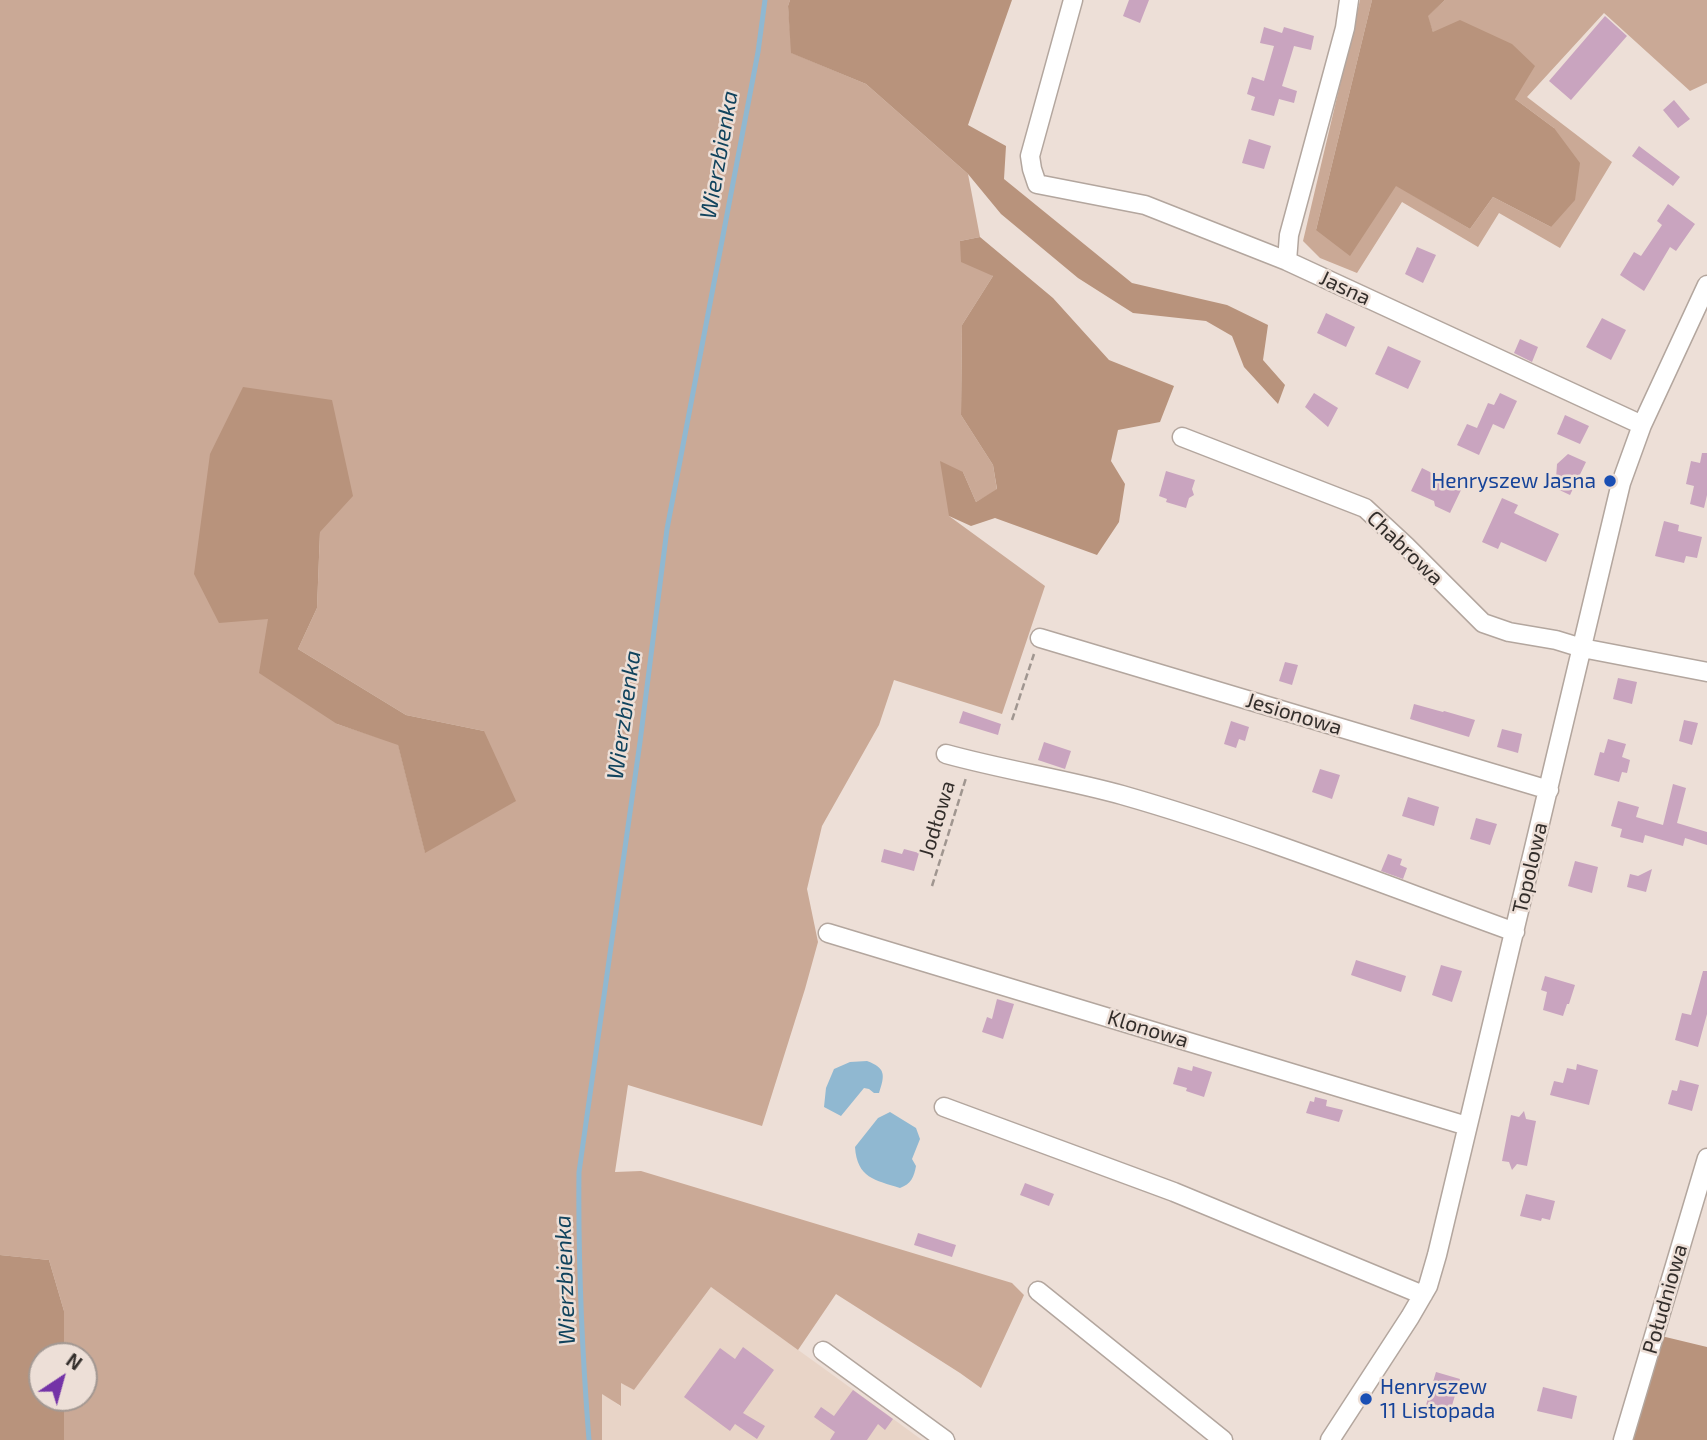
<!DOCTYPE html>
<meta charset="utf-8">
<style>
body{margin:0}
#map{position:relative;width:1707px;height:1440px;overflow:hidden;background:#eddfd7;font-family:"Exo 2",sans-serif}
canvas{display:block}
.north{position:absolute;left:28px;top:1342px;width:70px;height:70px;box-sizing:border-box;background:#eddfd7;border:2px solid #a39892;border-radius:50%;rotate:36deg;font-size:19px;font-weight:700;line-height:28px;text-align:center;color:#332e2b}
.north::after{content:'';display:block;margin:auto;width:24px;height:32px;background:#7433a7;clip-path:polygon(50% 0,100% 100%,50% 72%,0 100%)}
</style>
<div id="map">
<canvas width="1707" height="1440"></canvas>
<div class="north">N</div>
</div>
<script>
const ctx = document.querySelector('canvas').getContext('2d');
ctx.lineJoin = 'round';
function fill(path, color) {
  ctx.fillStyle = color;
  ctx.fill(path, 'evenodd');
}
function trace(path, color, width, dash) {
  ctx.strokeStyle = color;
  ctx.lineWidth = width;
  ctx.lineCap = dash ? 'butt' : 'round';
  ctx.setLineDash(dash || []);
  ctx.stroke(path);
}
function label(font, color, halo, rows, align = 'center') {
  ctx.font = font + ' "Exo 2",sans-serif';
  ctx.lineWidth = 5;
  ctx.setLineDash([]);
  ctx.textBaseline = 'middle';
  ctx.strokeStyle = halo;
  ctx.fillStyle = color;
  for (const [text, x, y, turn = 0] of rows) {
    ctx.save();
    ctx.translate(x, y);
    ctx.rotate((+turn || 0) * Math.PI / 180);
    ctx.textAlign = isNaN(turn) ? turn : align;
    if (halo) ctx.strokeText(text, 0, 0);
    ctx.fillText(text, 0, 0);
    ctx.restore();
  }
}
fill(new Path2D(`
 M 711,1287 L 837,1378 L 922,1440 L 602,1440 L 602,1393 L 620,1406 L 620,1382 L 634,1390 Z`), '#e8d4c7');
fill(new Path2D(`
 M 0,0 L 790,0 L 788,6 L 792,53 L 866,84 L 968,174 L 980,237 L 960,241 L 993,276 L 962,325 L 961,415 L 993,465 L 997,490 L 976,502 L 963,472 L 949,516 L 1045,586 L 1002,714 L 894,680 L 879,725 L 822,826 L 807,889 L 818,942 L 805,989 L 762,1126 L 628,1085 L 615,1172 L 641,1171 L 1012,1283 L 1024,1295 L 981,1388 L 960,1373 L 836,1294 L 798,1350 L 711,1287 L 634,1390 L 621,1383 L 621,1406 L 602,1394 L 602,1440 L 64,1440 L 64,1398 L 84,1398 L 84,1356 L 64,1356 L 64,1311 L 49,1260 L 0,1255 ZM 320,532 L 317,608 L 298,649 L 406,715 L 484,731 L 425,852 L 398,744 L 337,724 L 268,619 Z
 M 1360,0 L 1372,0 L 1316,230 L 1396,185 L 1470,229 L 1493,197 L 1551,227 L 1554,128 L 1515,99 L 1433,32 L 1427,16 L 1445,0 L 1707,0 L 1707,83 L 1690,91 L 1604,13 L 1527,97 L 1612,162 L 1560,248 L 1499,213 L 1478,247 L 1402,202 L 1357,273 L 1320,258 L 1303,241 Z`), '#caa996');
fill(new Path2D(`
 M 790,0 L 1012,0 L 968,125 L 1006,146 L 1004,179 L 1132,283 L 1227,305 L 1268,325 L 1263,360 L 1285,385 L 1278,404 L 1244,367 L 1232,336 L 1206,321 L 1133,313 L 1078,278 L 1001,214 L 968,174 L 866,84 L 791,53 L 788,6 Z
 M 1372,0 L 1445,0 L 1428,16 L 1433,32 L 1460,20 L 1512,44 L 1535,66 L 1515,99 L 1554,128 L 1580,163 L 1575,200 L 1551,227 L 1493,197 L 1470,229 L 1396,186 L 1350,256 L 1316,230 Z
 M 980,237 L 1053,298 L 1109,360 L 1174,386 L 1160,422 L 1118,430 L 1111,461 L 1125,484 L 1119,522 L 1097,555 L 995,518 L 971,526 L 949,516 L 940,461 L 963,472 L 976,502 L 997,489 L 993,465 L 961,415 L 962,325 L 993,276 L 961,262 L 960,241 Z
 M 243,387 L 332,400 L 353,496 L 320,532 L 317,608 L 298,649 L 406,715 L 484,731 L 516,801 L 425,853 L 398,745 L 337,724 L 259,673 L 268,619 L 219,623 L 194,574 L 210,454 Z
 M 0,1255 L 49,1260 L 64,1311 L 64,1356 L 42,1356 L 42,1398 L 64,1398 L 64,1440 L 0,1440 Z
 M 1653,1334 L 1707,1347 L 1707,1440 L 1624,1440 Z`), '#b8937c');
fill(new Path2D(`
 M 867,1061 C 886,1068 885,1075 879,1093 L 874,1093 L 869,1089 L 864,1088 L 841,1116 L 824,1107 L 826,1088 L 834,1069 L 850,1062 Z
 M 890,1112 L 916,1128 L 920,1139 L 912,1159 L 916,1166 C 914,1177 911,1184 900,1188 C 875,1180 857,1178 855,1147 L 878,1118 Z`), '#90b8d1');
trace(new Path2D(`
 M 589,1440 C 582,1351 578,1261 579,1172 L 640,742 L 667,529 L 758,52 L 765,0`), '#90b8d1', 5);
fill(new Path2D(`
 M 1129,0 L 1149,0 L 1140,23 L 1123,16 Z
 M 1605,16 L 1627,36 L 1571,100 L 1549,81 Z
 M 1264,27 L 1282,33 L 1284,27 L 1314,36 L 1311,50 L 1294,46 L 1282,86 L 1297,91 L 1294,103 L 1279,99 L 1274,116 L 1251,110 L 1255,97 L 1247,94 L 1252,77 L 1264,81 L 1274,46 L 1260,43 Z
 M 1674,100 L 1690,119 L 1678,128 L 1663,110 Z
 M 1249,139 L 1271,146 L 1264,169 L 1242,163 Z
 M 1639,146 L 1680,177 L 1673,186 L 1632,156 Z
 M 1668,204 L 1695,224 L 1676,251 L 1670,247 L 1644,291 L 1620,275 L 1634,252 L 1641,256 L 1662,225 L 1657,221 Z
 M 1417,247 L 1436,255 L 1423,283 L 1405,274 Z
 M 1326,313 L 1355,327 L 1346,347 L 1317,333 Z
 M 1602,318 L 1626,330 L 1611,360 L 1586,347 Z
 M 1520,339 L 1538,347 L 1532,362 L 1514,353 Z
 M 1388,346 L 1421,361 L 1408,389 L 1375,374 Z
 M 1314,393 L 1338,408 L 1328,427 L 1305,407 Z
 M 1500,393 L 1517,401 L 1504,429 L 1493,424 L 1479,455 L 1457,445 L 1467,424 L 1477,428 L 1488,403 L 1494,405 Z
 M 1565,415 L 1589,426 L 1580,444 L 1557,434 Z
 M 1702,453 L 1707,453 L 1707,495 L 1704,508 L 1690,504 L 1694,486 L 1686,484 L 1691,461 L 1700,463 Z
 M 1568,454 L 1586,462 L 1570,495 L 1553,487 L 1556,479 L 1557,464 Z
 M 1422,468 L 1436,475 L 1435,478 L 1461,490 L 1450,513 L 1435,506 L 1434,501 L 1411,491 Z
 M 1166,471 L 1195,480 L 1192,489 L 1194,495 L 1189,498 L 1186,508 L 1166,502 L 1167,499 L 1159,496 Z
 M 1502,498 L 1518,505 L 1514,513 L 1559,534 L 1546,562 L 1501,542 L 1498,549 L 1482,542 Z
 M 1664,521 L 1679,525 L 1678,531 L 1702,537 L 1697,558 L 1686,556 L 1684,563 L 1655,556 Z
 M 1285,662 L 1298,665 L 1292,685 L 1279,681 Z
 M 1618,678 L 1637,682 L 1632,704 L 1613,699 Z
 M 1414,704 L 1443,712 L 1444,711 L 1475,720 L 1469,737 L 1410,719 Z
 M 963,711 L 1001,724 L 998,735 L 959,723 Z
 M 1684,720 L 1698,723 L 1692,745 L 1679,741 Z
 M 1231,721 L 1249,727 L 1245,741 L 1239,739 L 1236,748 L 1224,744 Z
 M 1502,729 L 1522,734 L 1518,753 L 1497,747 Z
 M 1608,739 L 1626,744 L 1622,757 L 1630,760 L 1627,773 L 1622,772 L 1619,782 L 1594,775 L 1600,752 L 1604,753 Z
 M 1044,742 L 1071,751 L 1065,769 L 1038,760 Z
 M 1320,769 L 1340,775 L 1332,799 L 1312,792 Z
 M 1673,784 L 1686,788 L 1677,823 L 1707,832 L 1707,845 L 1685,838 L 1683,846 L 1645,835 L 1643,843 L 1620,837 L 1622,829 L 1611,826 L 1618,801 L 1639,807 L 1636,817 L 1663,825 Z
 M 1408,797 L 1439,807 L 1434,826 L 1402,816 Z
 M 1476,818 L 1497,824 L 1490,845 L 1470,839 Z
 M 884,849 L 902,854 L 904,849 L 919,853 L 914,871 L 881,862 Z
 M 1388,854 L 1402,859 L 1400,865 L 1407,868 L 1403,879 L 1381,871 Z
 M 1575,861 L 1598,867 L 1592,893 L 1568,886 Z
 M 1652,869 L 1646,892 L 1627,887 L 1630,874 L 1638,876 Z
 M 1356,960 L 1406,976 L 1401,992 L 1351,975 Z
 M 1441,965 L 1462,971 L 1452,1002 L 1432,995 Z
 M 1703,971 L 1707,971 L 1707,1014 L 1698,1047 L 1675,1040 L 1682,1013 L 1691,1015 Z
 M 1545,976 L 1575,985 L 1569,1004 L 1567,1004 L 1563,1016 L 1543,1010 L 1547,992 L 1541,990 Z
 M 997,999 L 1014,1004 L 1003,1039 L 982,1032 L 987,1017 L 992,1019 Z
 M 1577,1064 L 1598,1070 L 1589,1105 L 1550,1095 L 1554,1081 L 1563,1083 L 1567,1068 L 1576,1070 Z
 M 1193,1066 L 1212,1072 L 1204,1097 L 1186,1091 L 1187,1088 L 1173,1084 L 1178,1067 L 1192,1071 Z
 M 1680,1080 L 1699,1085 L 1692,1111 L 1668,1104 L 1672,1090 L 1677,1091 Z
 M 1315,1097 L 1327,1100 L 1326,1106 L 1343,1110 L 1339,1122 L 1306,1113 L 1310,1101 L 1314,1102 Z
 M 1524,1111 L 1526,1119 L 1536,1121 L 1527,1166 L 1517,1164 L 1512,1170 L 1509,1162 L 1502,1161 L 1511,1115 L 1519,1117 Z
 M 1025,1183 L 1054,1194 L 1049,1206 L 1020,1195 Z
 M 1526,1194 L 1555,1201 L 1550,1220 L 1542,1218 L 1541,1221 L 1520,1216 Z
 M 918,1233 L 956,1245 L 952,1257 L 914,1245 Z
 M 743,1347 L 774,1370 L 743,1413 L 765,1426 L 757,1439 L 735,1424 L 730,1431 L 684,1397 L 720,1348 L 735,1359 Z
 M 1436,1372 L 1460,1379 L 1450,1412 L 1426,1405 Z
 M 1543,1387 L 1577,1396 L 1572,1419 L 1537,1411 Z
 M 853,1390 L 893,1419 L 885,1430 L 878,1424 L 867,1440 L 830,1440 L 835,1432 L 814,1417 L 821,1407 L 834,1416 Z`), '#c9a4bf');
const minor = new Path2D(`
 M 1073,0 L 1030,156 L 1032,169 L 1037,184 L 1145,205 L 1287,261 L 1642,425
 M 1287,261 L 1289,235 L 1345,28 L 1349,0
 M 1182,437 L 1365,508 L 1406,546 L 1483,623 L 1509,632 L 1556,640 L 1582,648 L 1707,672
 M 1040,638 L 1549,790
 M 946,754 C 1004,770 1064,779 1122,795 C 1255,833 1385,885 1515,932
 M 828,933 L 1467,1126
 M 944,1107 L 1174,1192 L 1423,1295
 M 1038,1291 L 1223,1440
 M 823,1351 L 945,1440
 M 1330,1440 L 1410,1317 L 1428,1286 L 1437,1255 L 1621,483 L 1642,425 L 1707,285
 M 1623,1440 L 1707,1158`);
trace(minor, '#b3a69e', 21);
trace(new Path2D(`
 M 1012,720 L 1034,654
 M 932,886 L 966,778`), '#a09690', 2.5, [7, 3.5]);
trace(minor, '#fff', 18);
for (const [x, y, r, color] of [
 [1610,481,7,"#1a4fb4"],
 [1366,1399,7,"#1a4fb4"]
]) {
  const dot = new Path2D();
  dot.arc(x, y, r, 0, 2 * Math.PI);
  ctx.fillStyle = color;
  ctx.fill(dot);
  trace(dot, '#eddfd7', 2.5);
}
label('21px', '#332e2b', '#eddfd7', [
 ["Jasna",1345,288,25],
 ["Chabrowa",1405,548,44],
 ["Jesionowa",1294,714,17],
 ["Jodłowa",937,819,-73],
 ["Topolowa",1530,868,-77],
 ["Klonowa",1148,1029,17],
 ["Południowa",1665,1299,-74]
]);
label('21px', '#164399', '#eddfd7', [
 ["Henryszew Jasna",1596,481],
 ["Henryszew",1380,1387,"left"],
 ["11 Listopada",1380,1411,"left"]
], 'right');
label('italic 23px', '#10435d', '#eddfd7', [
 ["Wierzbienka",719,155,-80],
 ["Wierzbienka",624,715,-82],
 ["Wierzbienka",565,1280,-92]
]);
</script>
